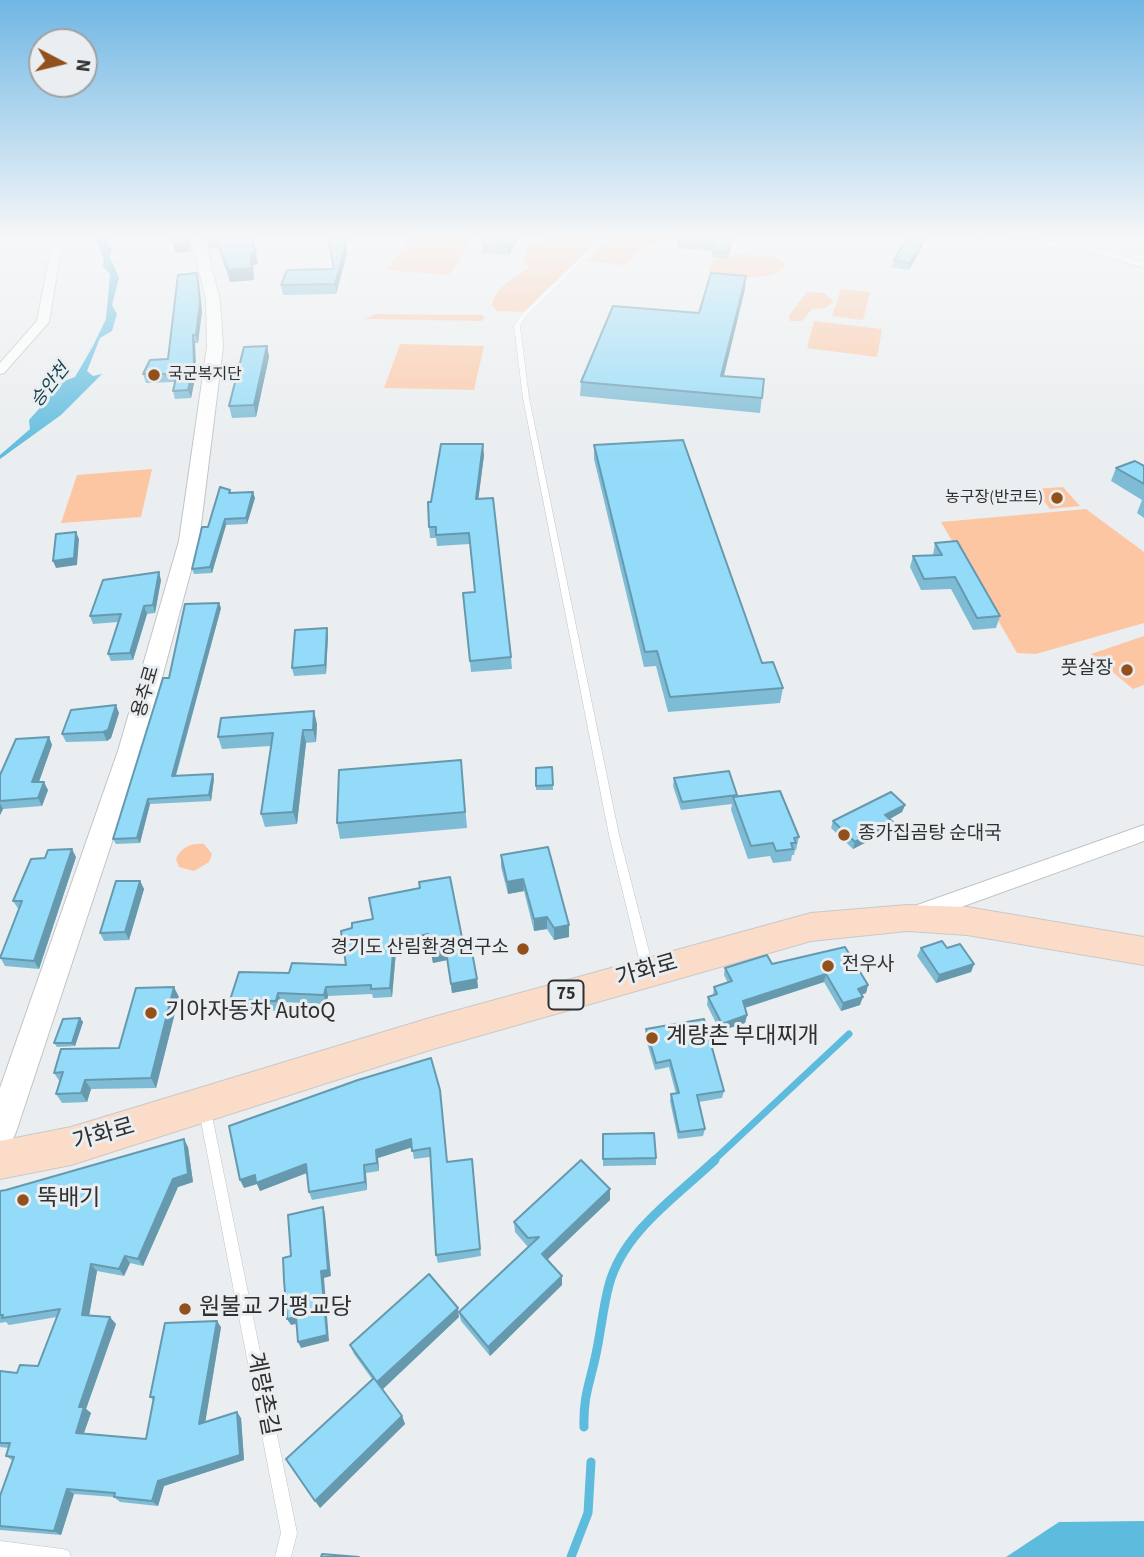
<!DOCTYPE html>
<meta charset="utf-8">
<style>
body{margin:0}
#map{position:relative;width:1144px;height:1557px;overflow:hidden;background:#eaeef0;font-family:"Source Sans 3",sans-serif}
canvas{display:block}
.north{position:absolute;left:28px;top:28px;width:70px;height:70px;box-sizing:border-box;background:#eaeef0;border:2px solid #9fa2a4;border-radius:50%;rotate:97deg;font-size:19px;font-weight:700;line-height:28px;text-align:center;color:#2f3031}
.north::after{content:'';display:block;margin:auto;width:24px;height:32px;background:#91501c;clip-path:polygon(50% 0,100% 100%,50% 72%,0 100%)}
</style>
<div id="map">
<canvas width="1144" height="1557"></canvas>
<div class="north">N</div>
</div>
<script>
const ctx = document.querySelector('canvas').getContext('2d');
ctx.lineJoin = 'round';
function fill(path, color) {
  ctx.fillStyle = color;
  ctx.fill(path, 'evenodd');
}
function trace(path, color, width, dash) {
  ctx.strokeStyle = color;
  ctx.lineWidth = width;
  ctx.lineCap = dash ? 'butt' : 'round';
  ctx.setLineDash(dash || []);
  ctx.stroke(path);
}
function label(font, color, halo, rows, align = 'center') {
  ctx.font = font + ' "Source Sans 3","Noto Sans KR",sans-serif';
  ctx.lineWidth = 6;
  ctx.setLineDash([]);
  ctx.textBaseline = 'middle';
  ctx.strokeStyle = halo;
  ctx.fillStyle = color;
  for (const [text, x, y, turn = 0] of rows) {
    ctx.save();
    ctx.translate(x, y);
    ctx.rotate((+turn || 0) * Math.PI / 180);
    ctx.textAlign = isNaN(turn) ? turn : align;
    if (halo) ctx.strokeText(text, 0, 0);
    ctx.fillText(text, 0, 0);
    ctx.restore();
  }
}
fill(new Path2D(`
 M 411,238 L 473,238 L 449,275 L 387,270 Z
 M 547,238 L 600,238 L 524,312 L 497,311 L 492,305 C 496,287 515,275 530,268 L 523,261 L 528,245 Z
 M 607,238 L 700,238 L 659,242 L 641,249 L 625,265 L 587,261 Z
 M 734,254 L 774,257 L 783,261 L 785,267 C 771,282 727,279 709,271 L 713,260 L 729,259 Z
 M 841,289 L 870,292 L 863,320 L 832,316 Z
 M 807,292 L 825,293 L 834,302 L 825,308 L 812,309 L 802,321 L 790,321 L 789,315 Z
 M 375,314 L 482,315 L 485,318 L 481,321 L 365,319 Z
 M 814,321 L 882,329 L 877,357 L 807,348 Z
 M 400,344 L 484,346 L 474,390 L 384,388 Z
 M 152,469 L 141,517 L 61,523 L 77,475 Z
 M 1063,487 L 1080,506 L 1050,509 L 1035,489 Z
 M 1086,509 L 1144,552 L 1144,623 L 1036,654 L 1017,653 L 941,522 Z
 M 1144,636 L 1144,685 L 1133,689 L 1091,654 Z
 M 204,844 L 212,854 L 209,862 L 194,871 L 179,867 L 176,859 C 181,847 192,843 204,844 Z`), '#fdc6a3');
fill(new Path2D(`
 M 95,238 L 109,238 L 107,244 L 112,249 L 110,257 L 119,278 L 112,305 L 117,314 L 112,331 L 100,338 L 87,371 L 93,376 L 102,374 L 61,415 L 0,459 L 0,455 L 30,429 L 29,420 L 64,381 L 75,377 L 93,346 L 106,319 L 110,274 L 103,266 L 104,259 Z
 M 1144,1521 L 1144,1557 L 1006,1557 L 1059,1522 Z`), '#5dbbde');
trace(new Path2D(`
 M 713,1161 L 849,1034`), '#5dbbde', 7);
trace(new Path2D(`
 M 584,1427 C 583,1396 590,1383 596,1354 C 601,1331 603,1307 609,1285 C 623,1232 677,1196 715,1160
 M 571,1557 L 588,1513 L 591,1462`), '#5dbbde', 9);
const service = new Path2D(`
 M 601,238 L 606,238 L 526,316 L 520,326 L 529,398 L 619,835 L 654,971 L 652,974 L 648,976 L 644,974 L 642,971 L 609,835 L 523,398 L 514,326 L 522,314 Z
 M 205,1105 L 209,1107 L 211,1111 L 297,1533 L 291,1557 L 275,1557 L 281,1533 L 199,1111 L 201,1107 Z
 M 0,1541 L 63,1549 L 69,1551 L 71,1557 L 0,1557 Z`);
const minor = new Path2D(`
 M 53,238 L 63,238 L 49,322 L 4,373 L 0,374 L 0,363 L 37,321 Z
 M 975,238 C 1039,238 1082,241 1144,262 L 1144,268 L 1093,252 Z
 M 1144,825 L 1144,841 L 914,924 L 906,921 L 903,915 L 906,909 Z`);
const tertiary = new Path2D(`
 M 191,238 L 204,238 L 220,300 L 223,347 L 199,541 L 142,751 L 16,1132 L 11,1143 L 0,1147 L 0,1088 L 118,751 L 179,541 L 207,347 L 206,300 Z`);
const primary = new Path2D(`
 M 907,905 L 967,907 L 1144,937 L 1144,965 L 967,935 L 907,931 L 811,941 L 433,1049 L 71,1165 L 0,1179 L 0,1141 L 71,1127 L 433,1017 L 811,913 Z`);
trace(service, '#c0c4c6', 1);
trace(minor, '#c0c4c6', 2);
trace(tertiary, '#c0c4c6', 2);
trace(primary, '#c9c9c9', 2);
fill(service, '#fff');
fill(minor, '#fff');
fill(tertiary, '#fff');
fill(primary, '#fadcc9');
fill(new Path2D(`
 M 206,238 L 251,238 L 258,264 L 253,265 L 254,280 L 230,282 L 218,247 L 209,249 Z
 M 519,238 L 509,255 L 482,253 L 482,243 Z
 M 734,238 L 728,259 L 712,257 L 712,251 L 677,248 L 677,241 Z
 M 924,240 L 922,247 L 909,270 L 892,267 L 894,260 Z
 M 347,254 L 336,294 L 283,295 L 281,285 L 334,269 Z
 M 746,276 L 745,289 L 724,376 L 764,379 L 760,413 L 580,396 L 581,382 L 699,313 Z
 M 199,281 L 202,311 L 198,343 L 195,343 L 196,373 L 191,398 L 175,399 L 173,391 L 175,382 L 146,383 L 143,374 L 168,359 Z
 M 267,346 L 269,357 L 256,417 L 232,418 L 229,406 Z
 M 594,445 L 783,688 L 780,703 L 668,712 L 656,666 L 644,667 L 594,459 Z
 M 484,455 L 478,499 L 511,657 L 512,669 L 471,672 L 463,593 L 475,592 L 470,544 L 437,546 L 436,538 L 430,538 L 429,527 L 431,502 Z
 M 1144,466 L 1144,518 L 1137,513 L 1142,500 L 1111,481 L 1116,468 Z
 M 230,490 L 231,493 L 255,498 L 247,524 L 226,525 L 212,573 L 194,574 L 192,569 L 208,527 Z
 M 935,543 L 1000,616 L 996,628 L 973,630 L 951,589 L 921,590 L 910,567 L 913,556 L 933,555 Z
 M 161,580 L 155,613 L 147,614 L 133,660 L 111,661 L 108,654 L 118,622 L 93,624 L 90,616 Z
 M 219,603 L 221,608 L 176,776 L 214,779 L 211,801 L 150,804 L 140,843 L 116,844 L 113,839 L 169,678 Z
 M 328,636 L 326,674 L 294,676 L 292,668 Z
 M 119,713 L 111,738 L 107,741 L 66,742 L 62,734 Z
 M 317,724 L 316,742 L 306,743 L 297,824 L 265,827 L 261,814 L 271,746 L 222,749 L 218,737 Z
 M 49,737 L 52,745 L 39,782 L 48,790 L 42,806 L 3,809 L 0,815 L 0,775 Z
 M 461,760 L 467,828 L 340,839 L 337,823 Z
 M 552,767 L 553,790 L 536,790 L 536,768 Z
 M 674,778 L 737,795 L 737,797 L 799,837 L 796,850 L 795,850 L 794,855 L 792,855 L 791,861 L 773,863 L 770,856 L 748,859 L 731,810 L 732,804 L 681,810 L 673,786 Z
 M 905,805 L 902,812 L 889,819 L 893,822 L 890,830 L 853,849 L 831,828 L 833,821 Z
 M 548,847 L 569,937 L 554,940 L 547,929 L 534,931 L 524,891 L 508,894 L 501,867 L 501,855 Z
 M 76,857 L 39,969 L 5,966 L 0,957 L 19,910 L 13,901 Z
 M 140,881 L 144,889 L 129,940 L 104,941 L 100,933 Z
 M 373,919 L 465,953 L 477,979 L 478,988 L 452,993 L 447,960 L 433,963 L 430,944 L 396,951 L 392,997 L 373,998 L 372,994 L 328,996 L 326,1004 L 281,1002 L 279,1011 L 234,1009 L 230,1000 L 289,973 L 346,965 L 352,928 Z
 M 845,947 L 868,985 L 866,993 L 861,995 L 860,1005 L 841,1011 L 824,982 L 745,1008 L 747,1015 L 745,1023 L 720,1031 L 707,1005 L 708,997 L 713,996 L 714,987 L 728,983 L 724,975 L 725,968 L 772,964 Z
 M 921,948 L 947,948 L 974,964 L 971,972 L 936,983 L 917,956 Z
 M 179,997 L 156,1088 L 91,1089 L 87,1102 L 62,1103 L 56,1094 L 60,1082 L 54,1073 L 119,1048 Z
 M 80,1018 L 83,1022 L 75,1046 L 57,1047 L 54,1043 Z
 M 646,1029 L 724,1091 L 722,1098 L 699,1102 L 705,1129 L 703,1136 L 678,1139 L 670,1101 L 671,1094 L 676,1094 L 669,1067 L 655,1070 L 645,1036 Z
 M 441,1099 L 447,1162 L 473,1167 L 481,1256 L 438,1263 L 436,1255 L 430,1157 L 414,1159 L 412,1147 L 378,1158 L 379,1171 L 366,1173 L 367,1190 L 312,1200 L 309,1192 L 307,1173 L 260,1191 L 257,1184 L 244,1188 Z
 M 603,1134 L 656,1158 L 656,1165 L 603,1166 Z
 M 188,1147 L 193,1182 L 178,1187 L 143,1266 L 130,1263 L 124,1276 L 97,1271 L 89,1316 L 116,1324 L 86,1409 L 91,1413 L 84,1433 L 146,1439 L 154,1401 L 150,1397 L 221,1327 L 205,1422 L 241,1418 L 244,1460 L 164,1486 L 158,1506 L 120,1502 L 114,1497 L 74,1494 L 61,1535 L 0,1530 L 0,1496 L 13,1461 L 6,1456 L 9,1448 L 0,1447 L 0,1371 L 17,1373 L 38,1366 L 57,1317 L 9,1325 L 6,1322 L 0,1323 L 0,1191 Z
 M 610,1200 L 547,1259 L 562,1276 L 562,1285 L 490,1356 L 461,1321 L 459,1312 L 528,1247 L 515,1232 L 514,1222 Z
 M 459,1317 L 382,1389 L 402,1416 L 405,1424 L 320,1508 L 372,1379 L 354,1354 L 350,1345 Z`), '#7ebcd5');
fill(new Path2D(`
 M 189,238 L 191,251 L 175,253 L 172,241 Z
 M 207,238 L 216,238 L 218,247 L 209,249 Z
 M 513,238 L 519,238 L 509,255 L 508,245 Z
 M 924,240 L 922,247 L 909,270 L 910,263 Z
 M 346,244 L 347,254 L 336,294 L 335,284 Z
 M 251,253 L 256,253 L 258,264 L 253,265 L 254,280 L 230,282 L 228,270 Z
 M 197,273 L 202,311 L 198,343 L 196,335 Z
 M 746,276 L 745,289 L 720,390 L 721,376 Z
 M 193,335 L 195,343 L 196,373 L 191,398 L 188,390 Z
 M 267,346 L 269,357 L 256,417 L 254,405 Z
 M 483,444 L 484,455 L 477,510 L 476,499 Z
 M 253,492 L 255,498 L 247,524 L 246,518 Z
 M 225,519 L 226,525 L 212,573 L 210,567 Z
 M 76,532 L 79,539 L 77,565 L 56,568 L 53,561 Z
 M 159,572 L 161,580 L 155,613 L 153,605 Z
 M 219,603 L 221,608 L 174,781 L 172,776 Z
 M 144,606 L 147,614 L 133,660 L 130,653 Z
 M 327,628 L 328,636 L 326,674 L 325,665 Z
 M 116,705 L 119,713 L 111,738 L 107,741 L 103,732 Z
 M 314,711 L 317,724 L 316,742 L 313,730 Z
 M 303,730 L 306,743 L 297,824 L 293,812 Z
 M 49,737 L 52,745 L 36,790 L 32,782 Z
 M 213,774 L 214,779 L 211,801 L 209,795 Z
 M 44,782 L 48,790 L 42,806 L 38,798 Z
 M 148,799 L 150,804 L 140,843 L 137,838 Z
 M 0,803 L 3,809 L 0,815 Z
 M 905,805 L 902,812 L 883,823 L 885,815 Z
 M 893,822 L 890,830 L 853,849 L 855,842 Z
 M 72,849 L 76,857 L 39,969 L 34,961 Z
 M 523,879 L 524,891 L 508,894 L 507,882 Z
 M 140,881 L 144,889 L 129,940 L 125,932 Z
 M 547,917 L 547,929 L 534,931 L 534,919 Z
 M 569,925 L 569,937 L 554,940 L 554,928 Z
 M 428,934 L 430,944 L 396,951 L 392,997 L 390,988 L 394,942 Z
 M 446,951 L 447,960 L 433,963 L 431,954 Z
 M 974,964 L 971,972 L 936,983 L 939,975 Z
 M 826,974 L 824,982 L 741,1009 L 743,1001 Z
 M 477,979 L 478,988 L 452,993 L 451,984 Z
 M 868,985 L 866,993 L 855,997 L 858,989 Z
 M 174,987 L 179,997 L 156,1088 L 151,1078 Z
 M 326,987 L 328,996 L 326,1004 L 324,995 Z
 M 278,993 L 281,1002 L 279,1011 L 276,1001 Z
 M 863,997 L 860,1005 L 841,1011 L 843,1003 Z
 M 747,1015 L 745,1023 L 720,1031 L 722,1024 Z
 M 80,1018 L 83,1022 L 75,1046 L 72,1043 Z
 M 85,1080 L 91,1089 L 87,1102 L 81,1093 Z
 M 184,1139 L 188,1147 L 193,1182 L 178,1187 L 143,1266 L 138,1259 L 173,1179 Z
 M 411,1139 L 413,1147 L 378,1158 L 379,1171 L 377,1163 L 376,1150 Z
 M 306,1164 L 309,1172 L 260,1191 L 257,1184 L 244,1188 L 240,1180 L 255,1175 Z
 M 364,1165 L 366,1173 L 367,1190 L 365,1182 Z
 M 610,1189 L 610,1200 L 543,1264 L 542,1254 Z
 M 323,1207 L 325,1214 L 331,1276 L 324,1278 L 329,1341 L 301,1348 L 298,1342 L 321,1271 Z
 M 125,1256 L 130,1263 L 124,1276 L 119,1269 Z
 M 91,1264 L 97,1271 L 88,1322 L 82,1315 Z
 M 562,1276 L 562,1285 L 490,1356 L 488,1347 Z
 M 458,1308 L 459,1317 L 381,1391 L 377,1382 Z
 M 110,1317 L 116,1324 L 86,1409 L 91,1413 L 82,1438 L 76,1433 L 79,1407 Z
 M 296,1317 L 300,1323 L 291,1325 L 287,1319 Z
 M 217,1321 L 221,1327 L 204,1430 L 199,1424 Z
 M 237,1412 L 241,1418 L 244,1460 L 164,1486 L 158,1506 L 152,1501 L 158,1481 Z
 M 402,1416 L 405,1424 L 320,1508 L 315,1501 Z
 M 67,1489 L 74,1494 L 61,1535 L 54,1531 Z`), '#6799ae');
const building = new Path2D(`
 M 171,238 L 188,238 L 189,239 L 172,241 Z
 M 216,238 L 251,238 L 256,253 L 251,253 L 251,268 L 228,270 Z
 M 328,238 L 345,238 L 346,244 L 335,284 L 281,285 L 287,270 L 334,269 Z
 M 485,238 L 513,238 L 508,245 L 482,243 Z
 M 679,238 L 732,238 L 728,252 L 712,251 L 714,244 L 677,241 Z
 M 907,238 L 924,240 L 910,263 L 894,260 Z
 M 197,273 L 200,303 L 196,335 L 193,335 L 194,364 L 188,390 L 173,391 L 177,374 L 143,374 L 150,360 L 168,359 L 178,275 Z
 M 711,273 L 746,276 L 721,376 L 764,379 L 762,398 L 581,382 L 613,306 L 699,313 Z
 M 267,346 L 254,405 L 229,406 L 244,347 Z
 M 683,440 L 762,663 L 773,662 L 783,688 L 670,697 L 657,651 L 645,652 L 594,445 Z
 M 441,444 L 483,444 L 476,499 L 493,498 L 511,657 L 470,661 L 463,593 L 475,592 L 469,533 L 436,535 L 436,527 L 429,527 L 428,502 L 431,502 Z
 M 1135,461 L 1144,466 L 1144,484 L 1116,468 Z
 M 220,487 L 230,490 L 229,493 L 253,492 L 246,518 L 225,519 L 210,567 L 192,569 L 202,527 L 208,527 Z
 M 76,532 L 74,558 L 53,561 L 56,534 Z
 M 957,541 L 1000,616 L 977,618 L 955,577 L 924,579 L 913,556 L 942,555 L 935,543 Z
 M 159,572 L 153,605 L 144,606 L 130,653 L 108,654 L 121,614 L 90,616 L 103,580 Z
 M 219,603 L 172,776 L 213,774 L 209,795 L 148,799 L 137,838 L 113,839 L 163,678 L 169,678 L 185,604 Z
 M 327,628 L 325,665 L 292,668 L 295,630 Z
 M 116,705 L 108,730 L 103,732 L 62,734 L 71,710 Z
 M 314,711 L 313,730 L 303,730 L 293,812 L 261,814 L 273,733 L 218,737 L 221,718 Z
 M 49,737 L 32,782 L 44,782 L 38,798 L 0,801 L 0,775 L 16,739 Z
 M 461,760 L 465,812 L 337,823 L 339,770 Z
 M 552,767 L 553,785 L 536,786 L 536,768 Z
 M 729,771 L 737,795 L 682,802 L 674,778 Z
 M 780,791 L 799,837 L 794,838 L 796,843 L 791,843 L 793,849 L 776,851 L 773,843 L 751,846 L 733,797 Z
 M 891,792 L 905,805 L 885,815 L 893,822 L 855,842 L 833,821 Z
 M 548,847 L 569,925 L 554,928 L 547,917 L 534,919 L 523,879 L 507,882 L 501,855 Z
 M 72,849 L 34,961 L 0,958 L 22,901 L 13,901 L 31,859 L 45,858 L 48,850 Z
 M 450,877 L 465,953 L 472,952 L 477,979 L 451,984 L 446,951 L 431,954 L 428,934 L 394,942 L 390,988 L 371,989 L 371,985 L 326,987 L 324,995 L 278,993 L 276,1001 L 230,1000 L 239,972 L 289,973 L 292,963 L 346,965 L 341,931 L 352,928 L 352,923 L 373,919 L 369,898 L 420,888 L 419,882 Z
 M 116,881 L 140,881 L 125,932 L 100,933 Z
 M 942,941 L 947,948 L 960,944 L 974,964 L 939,975 L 921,948 Z
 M 845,947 L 868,985 L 858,989 L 863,997 L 843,1003 L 826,974 L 743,1001 L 747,1015 L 722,1024 L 708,997 L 717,994 L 714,987 L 732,981 L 725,968 L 767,955 L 772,964 Z
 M 174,987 L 151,1078 L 85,1080 L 81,1093 L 56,1094 L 63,1072 L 54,1073 L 61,1049 L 119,1048 L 136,988 Z
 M 80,1018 L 72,1043 L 54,1043 L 63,1019 Z
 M 704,1019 L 724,1091 L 697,1095 L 705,1129 L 679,1132 L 671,1094 L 679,1093 L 670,1060 L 656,1063 L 646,1029 Z
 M 431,1058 L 440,1090 L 447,1162 L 472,1159 L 480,1249 L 436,1255 L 430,1148 L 412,1151 L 411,1139 L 376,1150 L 377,1163 L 364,1165 L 365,1182 L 309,1192 L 306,1164 L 256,1183 L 255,1175 L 240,1180 L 229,1126 L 358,1080 Z
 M 654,1133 L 656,1158 L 603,1159 L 603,1134 Z
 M 184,1139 L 188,1174 L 173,1179 L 138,1259 L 125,1256 L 119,1269 L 91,1264 L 82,1315 L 110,1317 L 79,1407 L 84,1407 L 76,1433 L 146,1439 L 154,1397 L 150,1397 L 165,1323 L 217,1321 L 199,1424 L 237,1412 L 240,1455 L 158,1481 L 152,1501 L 114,1497 L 115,1493 L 67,1489 L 54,1531 L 0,1526 L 0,1496 L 14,1457 L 6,1456 L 10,1443 L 0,1443 L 0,1371 L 17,1373 L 20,1365 L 38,1366 L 60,1309 L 2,1318 L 3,1315 L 0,1315 L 0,1191 L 6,1190 Z
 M 581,1160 L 610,1189 L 542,1254 L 562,1276 L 488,1347 L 459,1312 L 539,1237 L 528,1238 L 514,1222 Z
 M 323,1207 L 328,1270 L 321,1271 L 327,1335 L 298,1342 L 296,1317 L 287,1319 L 284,1280 L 283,1258 L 291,1256 L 288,1215 Z
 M 429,1274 L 458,1308 L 377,1382 L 350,1345 Z
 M 374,1378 L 402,1416 L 315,1501 L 286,1459 Z
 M 322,1554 L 359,1557 L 321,1557 Z`);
fill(building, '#93dbf8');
trace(building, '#6799ae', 2);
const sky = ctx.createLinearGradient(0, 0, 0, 456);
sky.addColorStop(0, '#70b7e4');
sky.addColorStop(0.52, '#f6f7f8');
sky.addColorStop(1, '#f6f7f800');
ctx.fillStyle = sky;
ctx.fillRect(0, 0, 1144, 456);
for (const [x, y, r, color] of [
 [154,375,7,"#91501c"],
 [1057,498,7,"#91501c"],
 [1127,670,7,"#91501c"],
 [844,835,7,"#91501c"],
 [523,949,7,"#91501c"],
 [828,966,7,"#91501c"],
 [151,1013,7,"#91501c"],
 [652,1038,7,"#91501c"],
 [23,1200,7,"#91501c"],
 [185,1309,7,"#91501c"]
]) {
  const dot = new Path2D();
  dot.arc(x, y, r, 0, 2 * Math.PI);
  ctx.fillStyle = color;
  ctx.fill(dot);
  trace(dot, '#eaeef0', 2.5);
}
label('16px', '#2f3031', '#eaeef0', [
 ["국군복지단",168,375],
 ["농구장(반코트)",1043,498,"right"]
], 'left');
label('italic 18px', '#174050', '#eaeef0', [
 ["승안천",51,386,-52]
]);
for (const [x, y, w] of [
 [566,995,35]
]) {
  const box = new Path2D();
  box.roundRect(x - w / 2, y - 14.5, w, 29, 5);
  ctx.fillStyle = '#eaeef0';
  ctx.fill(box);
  trace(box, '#2f3031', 2);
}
label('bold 18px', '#2f3031', null, [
 ["75",566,995]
]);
label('19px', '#2f3031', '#eaeef0', [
 ["풋살장",1113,670],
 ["종가집곰탕 순대국",858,835,"left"],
 ["경기도 산림환경연구소",509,949],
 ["전우사",842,966,"left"]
], 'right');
label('19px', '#2f3031', '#eaeef0', [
 ["용추로",147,692,-74]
]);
label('23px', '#2f3031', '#eaeef0', [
 ["가화로",647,972,-16],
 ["가화로",104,1136,-16],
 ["계량촌길",261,1394,79]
]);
label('23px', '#2f3031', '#eaeef0', [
 ["기아자동차 AutoQ",165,1013],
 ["계량촌 부대찌개",666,1038],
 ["뚝배기",37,1200],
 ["원불교 가평교당",199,1309]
], 'left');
</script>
